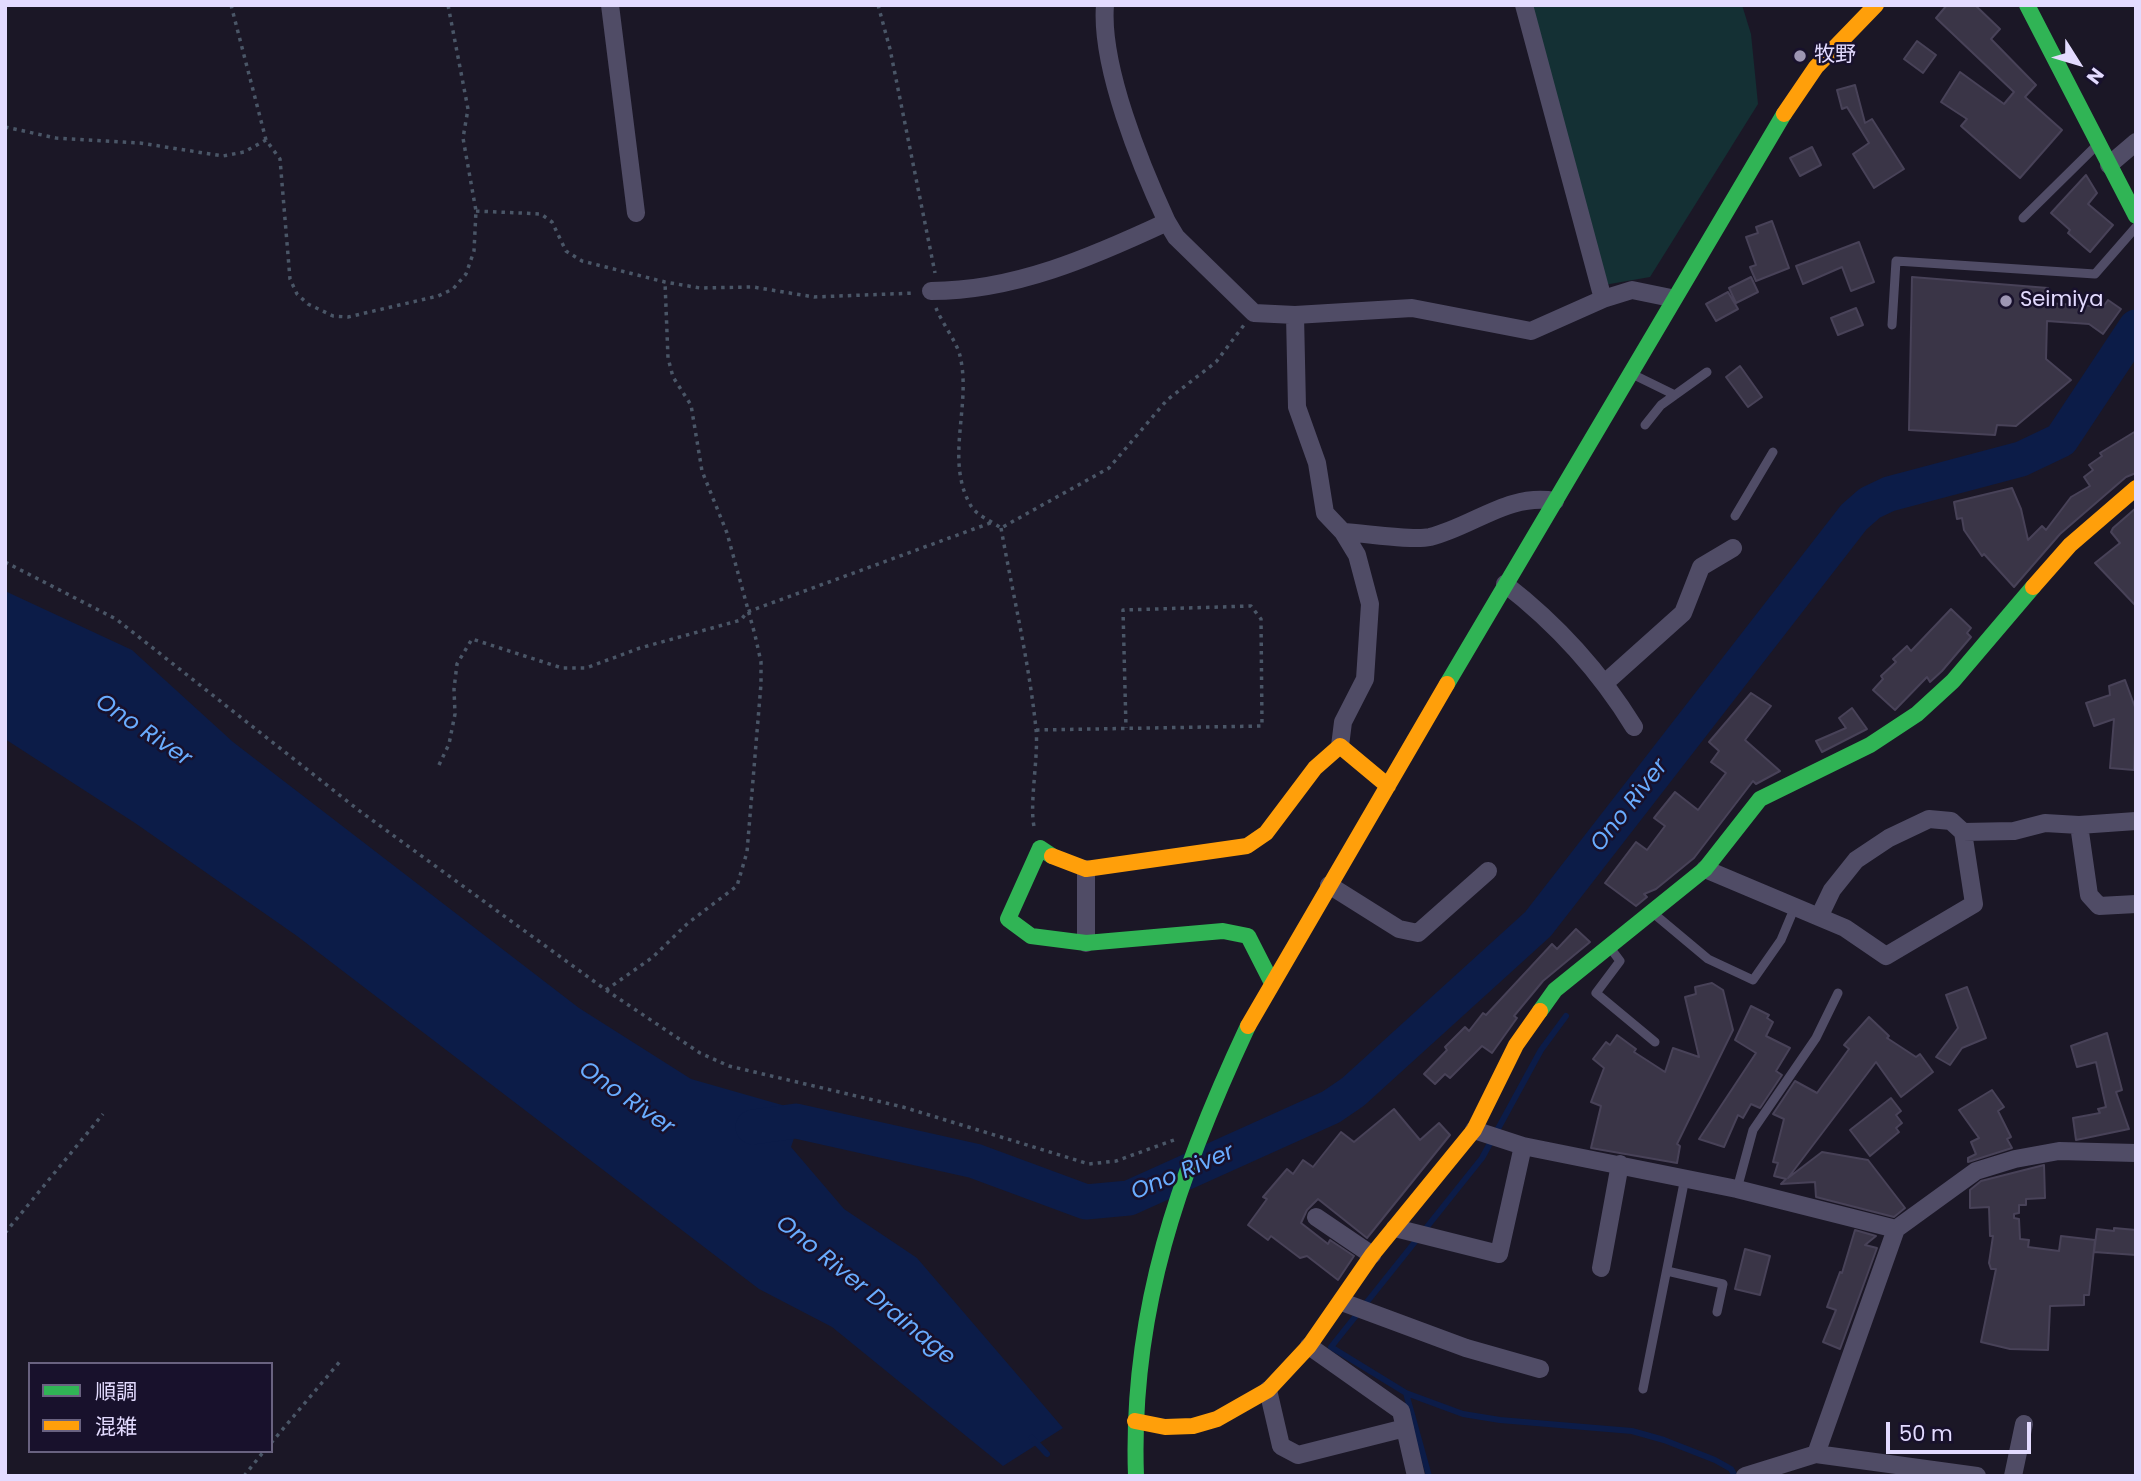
<!DOCTYPE html>
<meta charset="utf-8">
<style>
body{margin:0}
#map{position:relative;width:2141px;height:1481px;overflow:hidden;background:#1b1726;font-family:Poppins,"Noto Sans JP",sans-serif}
canvas{display:block}
.frame{position:absolute;inset:0;border:7px solid #e3dbff;pointer-events:none}
.legend{position:absolute;left:28px;top:1362px;width:245px;height:91px;box-sizing:border-box;background:#18112c;border:2px solid #696280;margin:0;padding:9px 12px;list-style:none;font-size:21px;color:#e3dbff}
.legend li{display:flex;align-items:center;gap:14px;height:35px}
.legend b{width:35px;border:2px solid #696280}
.north{position:absolute;left:2043px;top:28px;width:70px;height:70px;-webkit-text-stroke:5px #18112c;paint-order:stroke;rotate:127deg;font-size:19px;font-weight:700;line-height:28px;text-align:center;color:#e3dbff}
.north::after{content:'';display:block;margin:auto;width:24px;height:32px;background:#e3dbff;clip-path:polygon(50% 0,100% 100%,50% 72%,0 100%)}
.scale{position:absolute;left:1886px;top:1422px;width:145px;height:32px;box-sizing:border-box;border:4px solid #e3dbff;border-top:0;padding-left:9px;font-size:21px;line-height:24px;white-space:nowrap;color:#e3dbff;-webkit-text-stroke:5px #18112c;paint-order:stroke}
</style>
<div id="map">
<canvas width="2141" height="1481"></canvas>
<div class="frame"></div>
<ul class="legend">
<li><b style="height:9px;background:#30b455"></b>順調</li>
<li><b style="height:9px;background:#ff9f0a"></b>混雑</li>
</ul>
<div class="north">N</div>
<div class="scale">50 m</div>
</div>
<script>
const ctx = document.querySelector('canvas').getContext('2d');
ctx.lineJoin = 'round';
function fill(path, color) {
  ctx.fillStyle = color;
  ctx.fill(path, 'evenodd');
}
function trace(path, color, width, dash) {
  ctx.strokeStyle = color;
  ctx.lineWidth = width;
  ctx.lineCap = dash ? 'butt' : 'round';
  ctx.setLineDash(dash || []);
  ctx.stroke(path);
}
function label(font, color, halo, rows, align = 'center') {
  ctx.font = font + ' Poppins,"Noto Sans JP",sans-serif';
  ctx.lineWidth = 5;
  ctx.setLineDash([]);
  ctx.textBaseline = 'middle';
  ctx.strokeStyle = halo;
  ctx.fillStyle = color;
  for (const [text, x, y, turn = 0] of rows) {
    ctx.save();
    ctx.translate(x, y);
    ctx.rotate((+turn || 0) * Math.PI / 180);
    ctx.textAlign = isNaN(turn) ? turn : align;
    if (halo) ctx.strokeText(text, 0, 0);
    ctx.fillText(text, 0, 0);
    ctx.restore();
  }
}
fill(new Path2D(`
 M 1529,5 L 1742,5 L 1751,34 L 1758,104 L 1650,277 L 1604,285 Z`), '#143034');
fill(new Path2D(`
 M 5,591 L 132,650 L 233,742 L 579,1008 L 691,1079 L 803,1111 L 791,1147 L 844,1209 L 917,1258 L 1063,1428 L 1003,1466 L 832,1327 L 759,1289 L 297,936 L 135,823 L 5,739 Z`), '#0c1c48');
trace(new Path2D(`
 M 1406,1393 L 1463,1414 L 1500,1420 L 1632,1431 L 1664,1440 L 1715,1460 L 1731,1469 L 1735,1476
 M 1032,1438 L 1047,1454
 M 1429,1476 L 1406,1393 L 1331,1347 L 1482,1158 L 1541,1050 L 1566,1016`), '#0c1c48', 6);
trace(new Path2D(`
 M 753,1127 L 796,1121 L 975,1161 L 1086,1202 L 1129,1198 L 1331,1107 L 1353,1092 L 1538,924 L 1854,517 L 1870,503 L 1889,494 L 2021,459 L 2061,440 L 2136,327`), '#0c1c48', 35);
const building = new Path2D(`
 M 1947,5 L 1975,5 L 2000,29 L 1991,39 L 2036,85 L 2025,97 L 2062,130 L 2020,178 L 1961,126 L 1967,119 L 1941,102 L 1960,72 L 2004,104 L 2014,92 L 1936,18 Z
 M 1917,41 L 1936,55 L 1923,73 L 1904,59 Z
 M 1855,85 L 1865,123 L 1872,119 L 1904,169 L 1874,188 L 1853,154 L 1869,143 L 1847,107 L 1842,109 L 1837,90 Z
 M 1812,147 L 1821,165 L 1800,176 L 1790,158 Z
 M 2086,175 L 2097,193 L 2088,204 L 2113,225 L 2090,252 L 2068,233 L 2070,230 L 2051,213 Z
 M 1772,221 L 1789,268 L 1756,281 L 1750,267 L 1756,265 L 1746,237 L 1758,233 L 1756,227 Z
 M 1859,242 L 1874,282 L 1851,291 L 1842,267 L 1803,284 L 1796,266 Z
 M 1751,277 L 1758,292 L 1736,303 L 1729,288 Z
 M 1912,277 L 2048,288 L 2048,303 L 2103,307 L 2108,300 L 2121,309 L 2103,334 L 2089,324 L 2047,321 L 2046,359 L 2071,380 L 2016,426 L 1997,425 L 1995,435 L 1909,430 Z
 M 1728,292 L 1738,309 L 1716,321 L 1706,304 Z
 M 1856,308 L 1863,325 L 1838,335 L 1831,318 Z
 M 1740,366 L 1762,397 L 1748,407 L 1726,377 Z
 M 2136,431 L 2136,473 L 2126,477 L 2060,534 L 2014,587 L 1984,554 L 1982,556 L 1964,530 L 1962,518 L 1957,519 L 1954,502 L 2012,488 L 2021,509 L 2028,540 L 2042,526 L 2046,530 L 2071,497 L 2090,486 L 2084,477 L 2093,470 L 2089,465 L 2102,456 L 2100,453 Z
 M 2136,508 L 2136,606 L 2095,563 L 2120,543 L 2111,532 L 2113,528 Z
 M 1951,609 L 1971,628 L 1967,633 L 1971,637 L 1942,671 L 1930,682 L 1927,677 L 1895,710 L 1873,690 L 1883,679 L 1881,676 L 1896,662 L 1893,659 L 1907,646 L 1911,651 Z
 M 2125,680 L 2136,710 L 2134,770 L 2110,768 L 2114,719 L 2094,726 L 2086,703 L 2110,695 L 2109,686 Z
 M 1751,693 L 1771,706 L 1745,740 L 1780,771 L 1756,784 L 1753,781 L 1694,858 L 1656,889 L 1644,894 L 1647,897 L 1636,906 L 1605,883 L 1636,842 L 1647,850 L 1665,826 L 1654,818 L 1675,792 L 1698,810 L 1726,773 L 1711,762 L 1719,751 L 1709,742 Z
 M 1852,708 L 1867,729 L 1822,752 L 1816,741 L 1846,728 L 1839,718 Z
 M 1576,929 L 1590,942 L 1543,981 L 1514,1016 L 1517,1018 L 1492,1053 L 1482,1046 L 1450,1078 L 1445,1074 L 1435,1084 L 1424,1074 L 1447,1050 L 1445,1047 L 1465,1027 L 1469,1031 L 1483,1013 L 1486,1015 L 1552,944 L 1557,949 Z
 M 1712,983 L 1723,990 L 1733,1030 L 1677,1144 L 1680,1146 L 1677,1163 L 1591,1148 L 1601,1106 L 1591,1102 L 1604,1068 L 1593,1059 L 1606,1042 L 1610,1045 L 1617,1035 L 1636,1049 L 1634,1052 L 1665,1072 L 1673,1048 L 1699,1057 L 1685,997 L 1696,994 L 1695,987 Z
 M 1967,987 L 1986,1038 L 1962,1048 L 1950,1065 L 1936,1057 L 1958,1028 L 1946,995 Z
 M 1751,1006 L 1769,1015 L 1767,1018 L 1773,1022 L 1766,1036 L 1790,1048 L 1776,1071 L 1782,1075 L 1760,1108 L 1751,1104 L 1743,1118 L 1738,1115 L 1724,1147 L 1699,1139 L 1756,1053 L 1735,1040 Z
 M 1869,1017 L 1889,1036 L 1887,1038 L 1916,1057 L 1920,1054 L 1933,1072 L 1901,1097 L 1876,1062 L 1788,1178 L 1822,1152 L 1868,1160 L 1905,1208 L 1894,1217 L 1816,1197 L 1815,1182 L 1781,1184 L 1786,1179 L 1774,1176 L 1778,1163 L 1773,1162 L 1784,1119 L 1773,1114 L 1795,1081 L 1817,1093 L 1849,1049 L 1844,1045 Z
 M 2107,1033 L 2122,1090 L 2116,1092 L 2129,1129 L 2076,1140 L 2073,1118 L 2100,1113 L 2098,1109 L 2106,1107 L 2096,1062 L 2077,1067 L 2071,1046 Z
 M 1992,1090 L 2004,1107 L 1998,1111 L 2011,1137 L 2007,1139 L 2012,1148 L 1968,1162 L 1968,1158 L 1976,1154 L 1971,1142 L 1979,1138 L 1959,1110 Z
 M 1891,1098 L 1901,1111 L 1896,1115 L 1902,1123 L 1896,1128 L 1899,1132 L 1870,1156 L 1850,1130 Z
 M 1394,1109 L 1420,1140 L 1439,1123 L 1450,1135 L 1367,1238 L 1318,1199 L 1307,1210 L 1301,1223 L 1328,1244 L 1330,1240 L 1354,1256 L 1338,1280 L 1307,1256 L 1300,1258 L 1271,1236 L 1268,1240 L 1248,1225 L 1267,1199 L 1263,1197 L 1287,1169 L 1293,1174 L 1303,1160 L 1313,1167 L 1341,1132 L 1354,1142 Z
 M 2044,1165 L 2045,1198 L 2026,1199 L 2026,1205 L 2019,1205 L 2019,1213 L 2014,1214 L 2014,1218 L 2019,1219 L 2020,1239 L 2029,1240 L 2028,1247 L 2059,1251 L 2061,1236 L 2095,1240 L 2089,1295 L 2084,1295 L 2084,1305 L 2050,1306 L 2048,1350 L 2010,1349 L 1981,1342 L 1996,1269 L 1991,1269 L 1989,1263 L 1993,1236 L 1990,1236 L 1989,1207 L 1970,1208 L 1970,1190 L 1981,1181 Z
 M 2114,1228 L 2136,1230 L 2136,1255 L 2094,1252 L 2097,1229 L 2114,1231 Z
 M 1855,1230 L 1876,1236 L 1865,1245 L 1877,1248 L 1840,1349 L 1823,1342 L 1836,1310 L 1827,1307 L 1840,1272 L 1842,1273 Z
 M 1745,1249 L 1770,1256 L 1760,1295 L 1735,1289 Z`);
fill(building, '#3a3547');
trace(building, '#484258', 2);
trace(new Path2D(`
 M 231,5 L 266,140 L 280,159 L 290,279 L 297,294 L 308,304 L 333,316 L 348,317 L 438,296 L 453,289 L 466,274 L 474,251 L 476,211 L 463,138 L 468,109 L 448,5
 M 878,5 L 890,49 L 935,273
 M 5,127 L 56,138 L 140,143 L 223,156 L 244,152 L 266,140
 M 476,211 L 541,214 L 552,222 L 566,251 L 582,261 L 665,282 L 700,288 L 753,287 L 814,297 L 915,293
 M 936,308 C 942,323 958,344 960,356 C 972,405 944,460 971,506 C 976,515 993,522 1001,528 L 1109,468 L 1167,400 L 1216,362 L 1244,325
 M 1001,528 C 1013,595 1029,662 1036,729 C 1039,757 1028,809 1035,830
 M 5,562 L 116,619 L 361,812 L 606,990 L 700,1053 L 729,1066 L 903,1107 L 1089,1164 L 1116,1161 L 1174,1140
 M 1036,730 L 1262,726 L 1261,619 L 1251,606 L 1123,610 L 1126,728
 M 439,765 L 449,744 L 455,714 L 454,689 L 457,664 L 472,639 L 562,668 L 586,668 L 640,648 L 741,620 L 747,612 L 993,522
 M 606,990 L 653,957 L 688,923 L 737,886 L 747,852 L 761,684 L 761,662 L 755,635 L 727,533 L 702,471 L 691,405 L 673,377 L 668,358 L 665,282
 M 5,1233 L 103,1114
 M 271,1443 L 342,1359
 M 244,1476 L 264,1451`), '#4a5667', 3.5, [3.5, 5]);
trace(new Path2D(`
 M 2023,218 L 2097,145
 M 1892,325 L 1896,261 L 2095,274 L 2136,227
 M 1630,373 L 1675,395
 M 1645,425 L 1661,405 L 1707,372
 M 1735,516 L 1773,452
 M 1653,913 L 1708,959 L 1753,980 L 1781,940 L 1794,909
 M 1611,949 L 1620,961 L 1596,993 L 1655,1042
 M 1737,1189 L 1753,1130 L 1816,1038 L 1838,993
 M 1667,1271 L 1723,1284 L 1717,1312
 M 1643,1389 L 1685,1178`), '#504c66', 9);
trace(new Path2D(`
 M 610,5 L 636,213
 M 1105,5 C 1100,66 1141,166 1167,222 L 1176,237 L 1254,313 L 1295,315 L 1412,308 L 1531,331 L 1603,299 L 1632,290 L 1671,298
 M 1524,5 L 1603,299
 M 2109,165 L 2136,142
 M 931,291 C 1014,291 1092,257 1167,222
 M 1295,315 L 1297,407 L 1317,463 L 1325,513 L 1343,532 L 1357,555 L 1370,604 L 1365,679 L 1343,722 L 1340,746
 M 1343,532 C 1364,533 1412,541 1430,537 C 1474,526 1508,493 1555,501
 M 1505,584 C 1558,625 1599,670 1634,727
 M 1606,682 L 1683,613 L 1701,567 L 1733,548
 M 2079,825 L 2089,895 L 2099,906 L 2136,904
 M 1705,869 L 1845,928 L 1886,956 L 1974,904 L 1963,832
 M 1329,885 L 1399,929 L 1418,933 L 1488,871
 M 1819,917 L 1832,890 L 1856,860 L 1889,838 L 1929,819 L 1951,821 L 1963,832 L 2014,831 L 2045,823 L 2079,825 L 2136,821
 M 1086,943 L 1086,869
 M 1474,1130 L 1523,1146 L 1737,1189 L 1896,1229
 M 1316,1217 L 1372,1255
 M 1395,1228 L 1499,1254 L 1523,1146
 M 1601,1268 L 1620,1164
 M 1342,1302 L 1466,1348 L 1540,1369
 M 1309,1346 L 1401,1411 L 1416,1476
 M 1268,1390 L 1281,1446 L 1298,1455 L 1405,1428
 M 1816,1454 L 1977,1476
 M 1745,1476 L 1816,1454 L 1896,1229 L 1976,1171 L 2015,1159 L 2059,1151 L 2136,1153
 M 2013,1476 L 2024,1424`), '#504c66', 18);
trace(new Path2D(`
 M 2027,5 L 2136,216
 M 1447,684 L 1784,114
 M 1052,856 L 1040,848 L 1008,919 L 1031,936 L 1086,943 L 1223,931 L 1248,936 L 1272,983
 M 1540,1011 L 1555,990 L 1705,869 L 1760,799 L 1870,745 L 1917,714 L 1953,681 L 2033,587
 M 1136,1476 C 1130,1312 1179,1173 1248,1026`), '#30b455', 16);
trace(new Path2D(`
 M 1784,114 L 1816,67 L 1876,5
 M 2033,587 L 2070,545 L 2136,488
 M 1052,856 L 1086,869 L 1247,846 L 1266,833 L 1315,768 L 1340,746 L 1388,786
 M 1248,1026 L 1447,684
 M 1135,1421 L 1165,1427 L 1193,1426 L 1217,1419 L 1268,1390 L 1309,1346 L 1372,1255 L 1474,1130 L 1516,1045 L 1540,1011`), '#ff9f0a', 16);
for (const [x, y, r, color] of [
 [1800,56,7,"#9d96b3"],
 [2006,301,7,"#9d96b3"]
]) {
  const dot = new Path2D();
  dot.arc(x, y, r, 0, 2 * Math.PI);
  ctx.fillStyle = color;
  ctx.fill(dot);
  trace(dot, '#18112c', 2.5);
}
label('21px', '#e3dbff', '#18112c', [
 ["牧野",1814,56],
 ["Seimiya",2020,301]
], 'left');
label('italic 23px', '#69acff', '#18112c', [
 ["Ono River",143,731,34],
 ["Ono River",1630,806,-52],
 ["Ono River",626,1099,35],
 ["Ono River",1183,1173,-23],
 ["Ono River Drainage",865,1291,39]
]);
</script>
